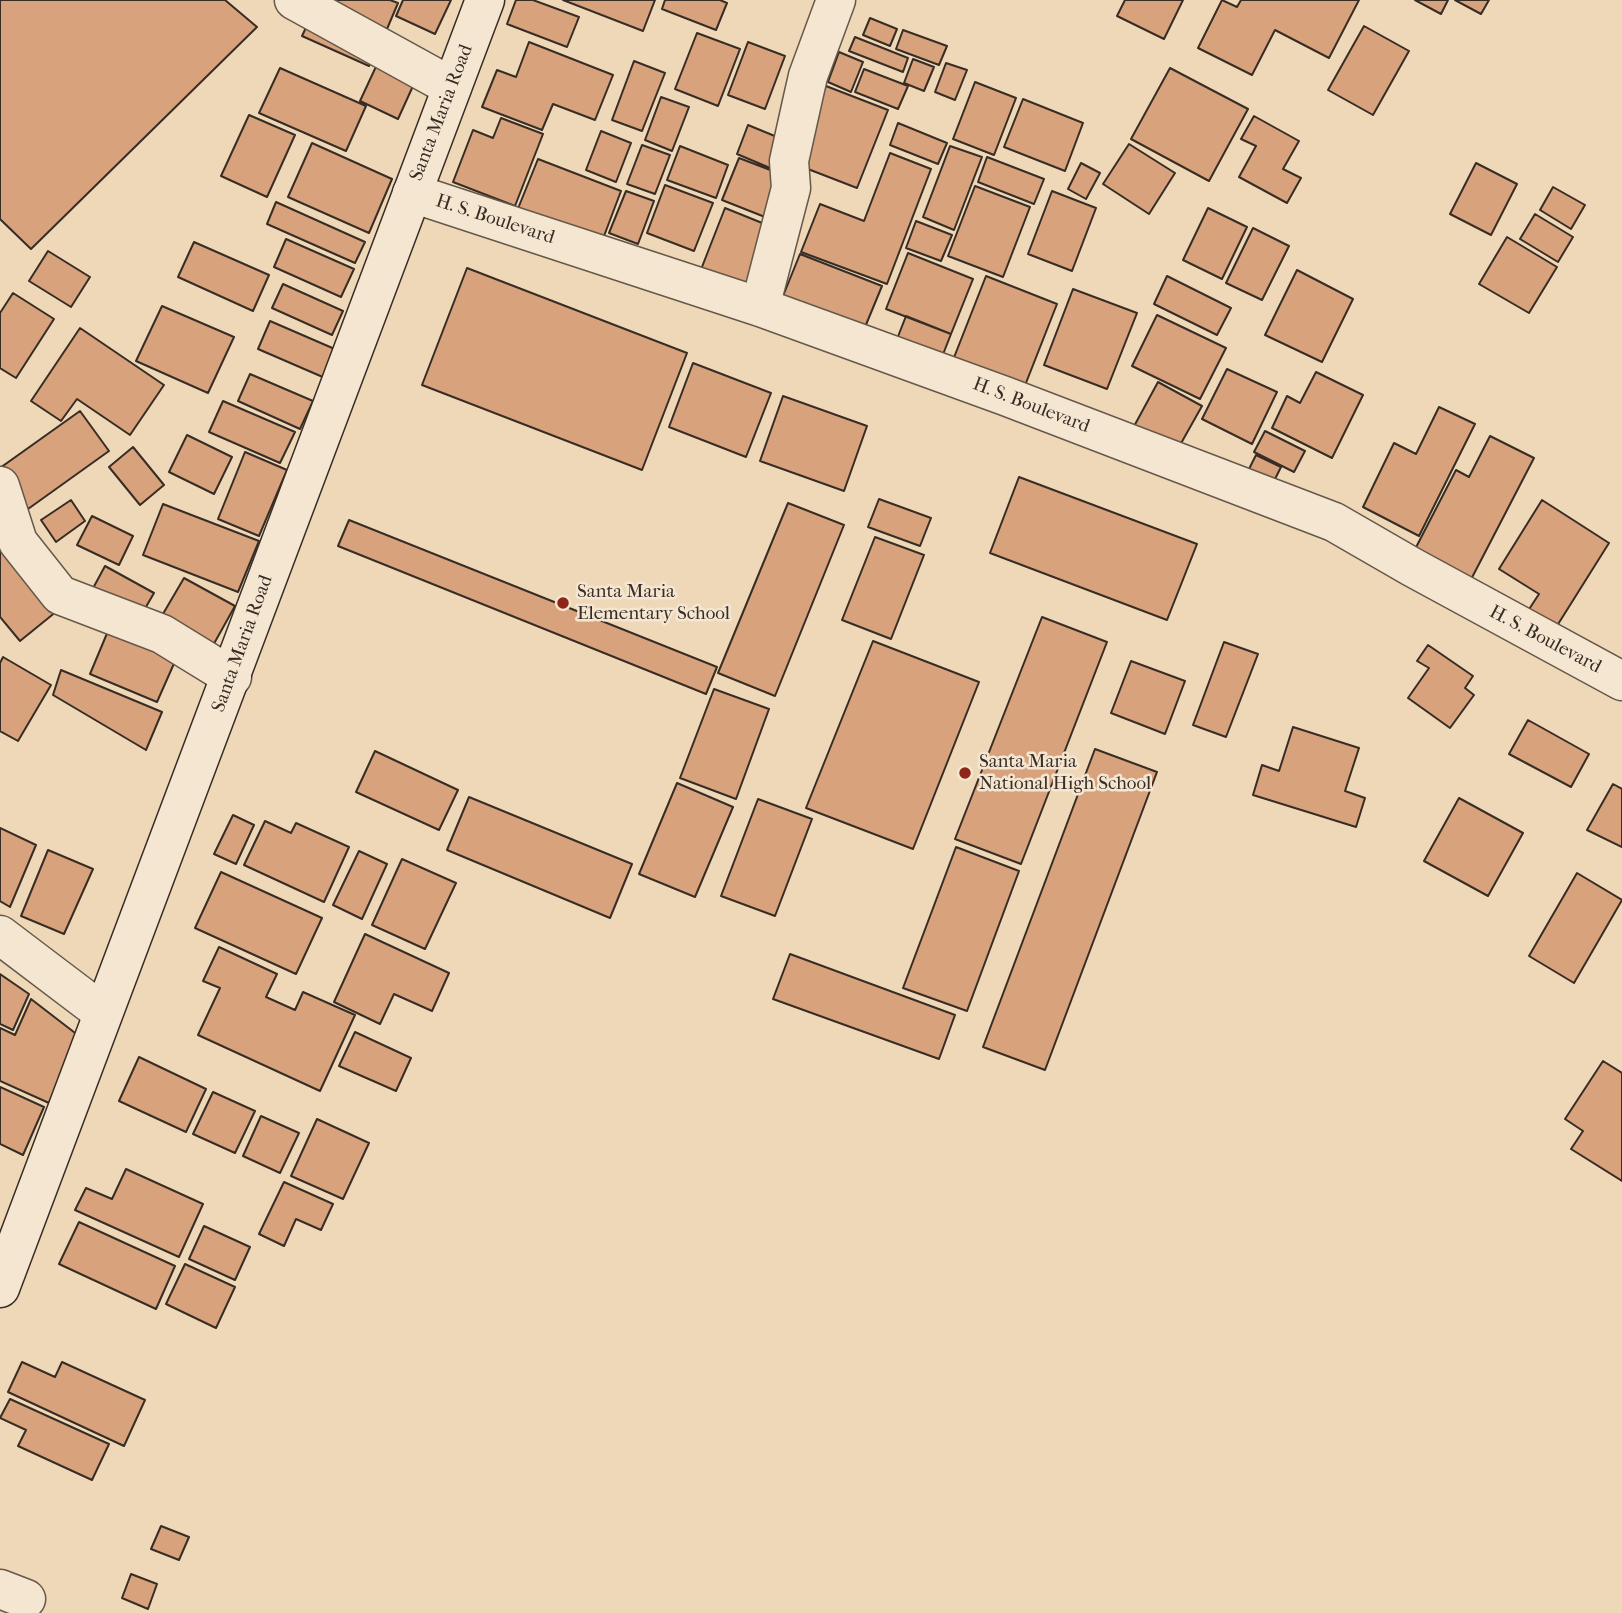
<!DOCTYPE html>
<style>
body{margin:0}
canvas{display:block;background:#eed8b8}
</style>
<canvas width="1622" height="1613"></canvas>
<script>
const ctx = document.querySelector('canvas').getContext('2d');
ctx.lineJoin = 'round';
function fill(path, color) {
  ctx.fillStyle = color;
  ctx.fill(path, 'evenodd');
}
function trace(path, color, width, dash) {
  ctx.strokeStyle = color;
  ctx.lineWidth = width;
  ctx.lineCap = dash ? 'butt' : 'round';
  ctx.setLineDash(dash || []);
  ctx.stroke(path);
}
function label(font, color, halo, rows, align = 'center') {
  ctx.font = font + ' "IM FELL French Canon",serif';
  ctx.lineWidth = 5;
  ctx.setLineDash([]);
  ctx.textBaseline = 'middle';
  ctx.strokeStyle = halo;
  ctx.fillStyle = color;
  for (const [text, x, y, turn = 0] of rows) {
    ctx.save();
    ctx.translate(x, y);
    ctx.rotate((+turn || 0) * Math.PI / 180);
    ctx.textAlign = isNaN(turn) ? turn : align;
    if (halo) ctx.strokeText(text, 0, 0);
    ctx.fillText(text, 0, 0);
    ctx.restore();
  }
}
const building = new Path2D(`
 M 0,0 L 225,0 L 257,27 L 31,249 L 0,219 Z
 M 319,0 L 390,0 L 398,3 L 387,29 Z
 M 403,0 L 451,0 L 435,34 L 396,16 Z
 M 516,0 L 533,0 L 579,17 L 567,47 L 507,24 Z
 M 563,0 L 655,0 L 643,31 Z
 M 665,0 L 720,0 L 727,3 L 716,30 L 662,9 Z
 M 1125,0 L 1183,0 L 1164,39 L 1117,16 Z
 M 1222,0 L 1237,7 L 1241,0 L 1359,0 L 1329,58 L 1275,30 L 1252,75 L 1198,48 Z
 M 1415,0 L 1448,0 L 1441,14 Z
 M 1455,0 L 1489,0 L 1481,14 Z
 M 311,17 L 378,47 L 369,66 L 302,36 Z
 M 870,18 L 897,29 L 890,46 L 863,35 Z
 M 1364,26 L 1409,51 L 1373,115 L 1328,90 Z
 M 903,30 L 947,46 L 939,65 L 896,49 Z
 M 697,33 L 740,49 L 718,106 L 675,89 Z
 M 855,37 L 908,58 L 903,72 L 849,51 Z
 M 529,42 L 613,75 L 595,120 L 553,104 L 542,130 L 482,107 L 497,70 L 516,77 Z
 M 748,42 L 785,56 L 765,109 L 728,95 Z
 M 839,52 L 863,62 L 851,92 L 828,82 Z
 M 380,58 L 418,75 L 398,119 L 360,101 Z
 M 913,59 L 934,67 L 924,91 L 904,83 Z
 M 634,61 L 665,73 L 642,131 L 612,120 Z
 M 946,63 L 967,70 L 955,100 L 935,92 Z
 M 280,68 L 366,106 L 346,151 L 259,113 Z
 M 1170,68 L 1248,109 L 1209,181 L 1131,139 Z
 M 864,69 L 908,86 L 898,109 L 855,92 Z
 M 975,82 L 1016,98 L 994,155 L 953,139 Z
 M 826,86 L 888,110 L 857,188 L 795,164 Z
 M 661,97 L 689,107 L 672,151 L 645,140 Z
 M 1023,99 L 1083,123 L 1065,171 L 1004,147 Z
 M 249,115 L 295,135 L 267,197 L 221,176 Z
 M 1254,116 L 1299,141 L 1283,169 L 1301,178 L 1287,203 L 1239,177 L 1256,146 L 1241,139 Z
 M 501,118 L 543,134 L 515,206 L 453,182 L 473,130 L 493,138 Z
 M 898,123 L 947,143 L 938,164 L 890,145 Z
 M 748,125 L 782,139 L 770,168 L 737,154 Z
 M 601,131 L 631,143 L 616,182 L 586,170 Z
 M 312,143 L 392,179 L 369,233 L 288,197 Z
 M 1129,144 L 1175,173 L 1149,214 L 1103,184 Z
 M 642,145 L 670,155 L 655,194 L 627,184 Z
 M 680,146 L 728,165 L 716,198 L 667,180 Z
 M 950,146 L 982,157 L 954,230 L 923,217 Z
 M 890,153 L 931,169 L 887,284 L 801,252 L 820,204 L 864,221 Z
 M 987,157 L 1044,179 L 1034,204 L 978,182 Z
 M 739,158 L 786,176 L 770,219 L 722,200 Z
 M 538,159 L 621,191 L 601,244 L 517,211 Z
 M 1081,163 L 1100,173 L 1086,199 L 1068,189 Z
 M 1476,163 L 1517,184 L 1491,235 L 1450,214 Z
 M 665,185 L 713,203 L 694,251 L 647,233 Z
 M 975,186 L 1030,207 L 1003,277 L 948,256 Z
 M 1553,187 L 1585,205 L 1571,229 L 1540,210 Z
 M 626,191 L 654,201 L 638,244 L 609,233 Z
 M 1052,191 L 1096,208 L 1072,271 L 1028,254 Z
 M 276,202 L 365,242 L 355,263 L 267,224 Z
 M 725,208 L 777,229 L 752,291 L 700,272 Z
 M 1208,208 L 1247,227 L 1222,279 L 1183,260 Z
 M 1535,214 L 1573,237 L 1558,262 L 1520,239 Z
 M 916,221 L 952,235 L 941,261 L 906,248 Z
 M 1253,228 L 1289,246 L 1262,300 L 1226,283 Z
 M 1507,237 L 1557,267 L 1529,313 L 1479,284 Z
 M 286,239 L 354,269 L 341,297 L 274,267 Z
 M 194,242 L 269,275 L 253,311 L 178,277 Z
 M 48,251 L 90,277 L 71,307 L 29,281 Z
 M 908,253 L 973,279 L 951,334 L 886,309 Z
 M 800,254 L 882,286 L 863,332 L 781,301 Z
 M 467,268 L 687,353 L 642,470 L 422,385 Z
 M 1297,270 L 1353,299 L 1322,362 L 1265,335 Z
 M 986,276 L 1057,304 L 1024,388 L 953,360 Z
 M 1167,276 L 1231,308 L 1217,335 L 1154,304 Z
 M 283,284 L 343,311 L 332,335 L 272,308 Z
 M 1073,289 L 1137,313 L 1107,389 L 1044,365 Z
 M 13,293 L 54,319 L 16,378 L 0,368 L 0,313 Z
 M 162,306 L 234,337 L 208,393 L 136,361 Z
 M 1157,315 L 1226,348 L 1200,399 L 1132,366 Z
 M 906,316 L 951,334 L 942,357 L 897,339 Z
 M 270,321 L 337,350 L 325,378 L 258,349 Z
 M 80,328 L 164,385 L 130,435 L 77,399 L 61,421 L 31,401 Z
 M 693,363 L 771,393 L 746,457 L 669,427 Z
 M 1227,369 L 1277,392 L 1252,444 L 1202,419 Z
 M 1316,372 L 1363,395 L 1332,458 L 1272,428 L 1287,396 L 1300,403 Z
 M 250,374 L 313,401 L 300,429 L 238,401 Z
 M 1158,382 L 1202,406 L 1175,454 L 1132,430 Z
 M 783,396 L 867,426 L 844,491 L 760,461 Z
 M 223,401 L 295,432 L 280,463 L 209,432 Z
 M 1439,407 L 1475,424 L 1419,536 L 1363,507 L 1394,443 L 1416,454 Z
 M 80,411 L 109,451 L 28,509 L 0,468 Z
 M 1265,431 L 1305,451 L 1294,472 L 1254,452 Z
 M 187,435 L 232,457 L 214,494 L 169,472 Z
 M 1490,436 L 1534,458 L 1465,591 L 1411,557 L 1456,470 L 1469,477 Z
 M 133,447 L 164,485 L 140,505 L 109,467 Z
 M 245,452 L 287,470 L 259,536 L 218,519 Z
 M 1256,455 L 1281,467 L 1269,491 L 1244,479 Z
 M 1019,477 L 1197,544 L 1167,620 L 990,553 Z
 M 879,499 L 931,518 L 920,546 L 868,527 Z
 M 71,500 L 85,521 L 56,542 L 41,520 Z
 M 1542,500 L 1609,543 L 1550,637 L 1522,620 L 1539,594 L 1499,569 Z
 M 788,503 L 844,525 L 775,696 L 718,673 Z
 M 163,504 L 259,541 L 238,592 L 143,555 Z
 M 92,516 L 133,536 L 119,565 L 77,545 Z
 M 349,520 L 717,667 L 706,694 L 338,546 Z
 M 875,537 L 924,555 L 891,639 L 842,620 Z
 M 0,543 L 57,611 L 20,641 L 0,617 Z
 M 105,566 L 154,593 L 139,619 L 91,592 Z
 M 184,578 L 235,606 L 211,649 L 160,619 Z
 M 1042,617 L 1107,642 L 1021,864 L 955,839 Z
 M 108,631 L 176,659 L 157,702 L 90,674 Z
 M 873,641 L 979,682 L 913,849 L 806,808 Z
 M 1224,642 L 1258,654 L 1226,737 L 1193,725 Z
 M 1428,645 L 1473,676 L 1465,688 L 1474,695 L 1450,728 L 1408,698 L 1429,668 L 1417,661 Z
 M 3,657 L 51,685 L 18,741 L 0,731 L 0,663 Z
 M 1131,661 L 1185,681 L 1165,734 L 1111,713 Z
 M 61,670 L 162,712 L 146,750 L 53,695 Z
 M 714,689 L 769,709 L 736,799 L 680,778 Z
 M 1528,720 L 1589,754 L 1571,787 L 1509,754 Z
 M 1293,727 L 1359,748 L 1345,791 L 1365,798 L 1356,827 L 1253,795 L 1262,765 L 1279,771 Z
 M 1095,749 L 1157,772 L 1045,1070 L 983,1047 Z
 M 375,751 L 458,790 L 439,830 L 356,792 Z
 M 677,783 L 733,807 L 695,897 L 639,874 Z
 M 1613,784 L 1622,789 L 1622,847 L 1587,830 Z
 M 469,797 L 632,864 L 610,918 L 447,850 Z
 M 1459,798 L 1523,833 L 1488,896 L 1424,861 Z
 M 758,799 L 812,819 L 775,916 L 721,896 Z
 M 233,815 L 254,825 L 236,864 L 214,854 Z
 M 265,821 L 291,833 L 296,823 L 349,847 L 324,902 L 244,865 Z
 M 0,828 L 36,845 L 10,907 L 0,901 Z
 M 956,847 L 1019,871 L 967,1011 L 903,988 Z
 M 48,850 L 93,869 L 64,934 L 21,916 Z
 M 359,851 L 387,864 L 362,919 L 333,905 Z
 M 402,859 L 456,883 L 425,949 L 372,925 Z
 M 221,872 L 322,918 L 296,974 L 195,928 Z
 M 1577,873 L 1622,900 L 1574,983 L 1529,956 Z
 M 365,934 L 449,973 L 432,1011 L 394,994 L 380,1024 L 334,1002 Z
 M 219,947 L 277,974 L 266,997 L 295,1010 L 303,992 L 355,1015 L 320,1091 L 198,1035 L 220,988 L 203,981 Z
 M 790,954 L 955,1015 L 939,1059 L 773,999 Z
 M 0,974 L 29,994 L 13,1030 L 0,1024 Z
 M 31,999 L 79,1036 L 49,1103 L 0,1081 L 0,1028 L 15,1035 Z
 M 355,1032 L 411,1058 L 396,1091 L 339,1066 Z
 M 139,1057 L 206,1089 L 186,1132 L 119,1101 Z
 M 1603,1061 L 1622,1073 L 1622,1181 L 1571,1149 L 1583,1131 L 1565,1119 Z
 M 0,1087 L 44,1107 L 23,1155 L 0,1144 Z
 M 213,1092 L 255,1111 L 235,1153 L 193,1134 Z
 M 261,1116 L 299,1133 L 280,1173 L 243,1156 Z
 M 317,1119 L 369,1143 L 343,1199 L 291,1176 Z
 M 126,1169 L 203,1204 L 179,1257 L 75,1210 L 86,1188 L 112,1199 Z
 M 284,1182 L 333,1204 L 321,1230 L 296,1219 L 284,1246 L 259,1234 Z
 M 79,1222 L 175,1266 L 156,1309 L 59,1264 Z
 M 204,1226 L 250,1247 L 235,1280 L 189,1259 Z
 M 185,1264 L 235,1287 L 216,1328 L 166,1304 Z
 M 22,1362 L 55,1377 L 62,1362 L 145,1400 L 124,1446 L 8,1392 Z
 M 10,1399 L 109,1444 L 92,1480 L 18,1446 L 26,1430 L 0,1418 Z
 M 161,1526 L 189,1537 L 179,1560 L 151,1549 Z
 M 131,1574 L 157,1584 L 148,1609 L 122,1598 Z`);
fill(building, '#d7a27c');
trace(building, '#382d25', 2);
const minor = new Path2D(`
 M 294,0 L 452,87
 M 412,193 L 760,307 L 1005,396 L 1334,522 L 1412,567 L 1622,681
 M 760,307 L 791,188 L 789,161 L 803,98 L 808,76 L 836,0
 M 0,486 L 18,542 L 60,595 L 162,634 L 232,677
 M 0,935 L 103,1013
 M 0,1589 L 26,1599`);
const secondary = new Path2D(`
 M 0,1288 L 485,0`);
trace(minor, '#66584a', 41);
trace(secondary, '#382d25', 41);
trace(minor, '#f4e6d1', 38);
trace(secondary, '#f4e6d1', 38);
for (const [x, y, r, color] of [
 [563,603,7,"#8f2418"],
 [965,773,7,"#8f2418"]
]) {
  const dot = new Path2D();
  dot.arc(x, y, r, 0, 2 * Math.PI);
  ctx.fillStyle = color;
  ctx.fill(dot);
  trace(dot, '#f4e6d1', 2.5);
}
label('19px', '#382d25', '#f4e6d1', [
 ["Santa Maria Road",442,113,-69],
 ["H. S. Boulevard",495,220,18],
 ["H. S. Boulevard",1031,406,21],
 ["H. S. Boulevard",1545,640,28],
 ["Santa Maria Road",243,644,-70]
]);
label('19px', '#382d25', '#f4e6d1', [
 ["Santa Maria",577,592],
 ["Elementary School",577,614],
 ["Santa Maria",979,762],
 ["National High School",979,784]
], 'left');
</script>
